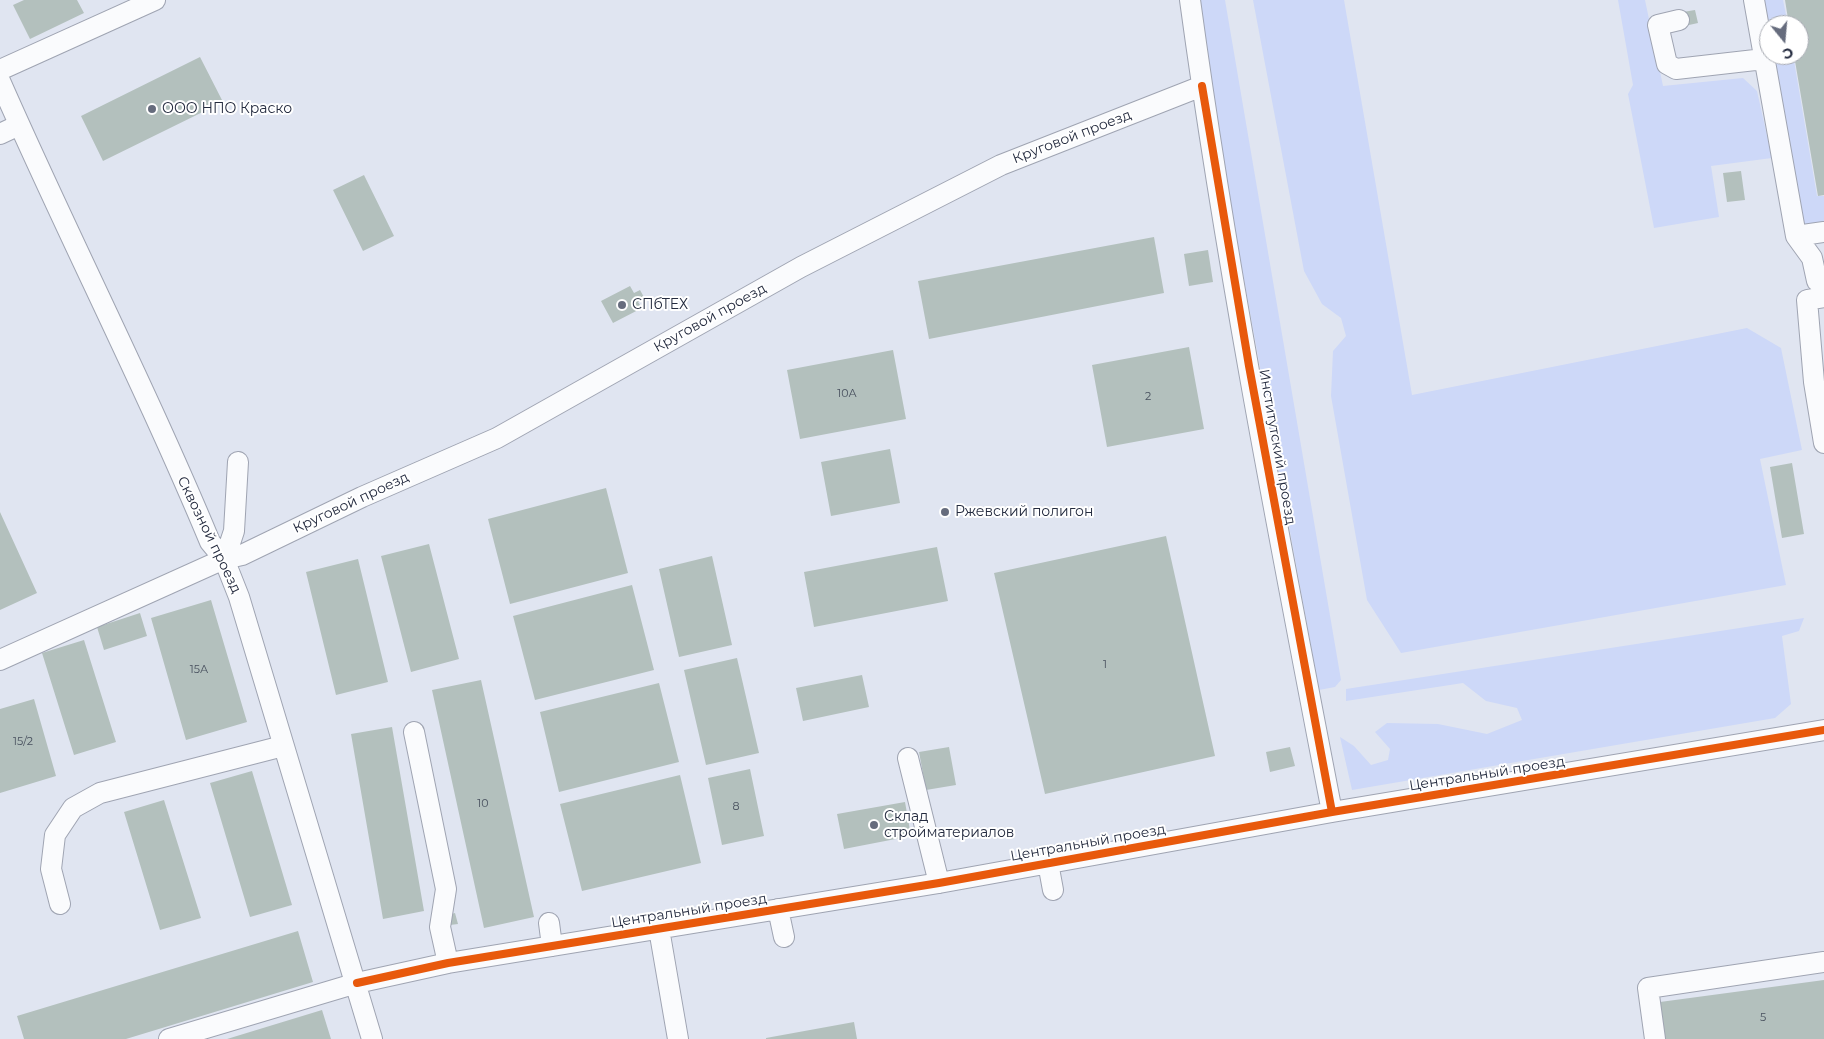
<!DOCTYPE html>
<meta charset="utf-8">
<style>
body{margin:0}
#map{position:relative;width:1824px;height:1039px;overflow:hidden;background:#e0e5f1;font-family:Montserrat,sans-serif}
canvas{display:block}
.north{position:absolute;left:1759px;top:15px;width:50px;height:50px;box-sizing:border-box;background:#fff;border:1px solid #a7aab2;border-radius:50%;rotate:163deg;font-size:14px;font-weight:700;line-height:20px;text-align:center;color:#242b3f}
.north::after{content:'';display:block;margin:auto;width:18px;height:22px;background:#666c7d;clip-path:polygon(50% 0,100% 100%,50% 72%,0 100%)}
</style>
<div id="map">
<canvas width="1824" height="1039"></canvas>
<div class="north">С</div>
</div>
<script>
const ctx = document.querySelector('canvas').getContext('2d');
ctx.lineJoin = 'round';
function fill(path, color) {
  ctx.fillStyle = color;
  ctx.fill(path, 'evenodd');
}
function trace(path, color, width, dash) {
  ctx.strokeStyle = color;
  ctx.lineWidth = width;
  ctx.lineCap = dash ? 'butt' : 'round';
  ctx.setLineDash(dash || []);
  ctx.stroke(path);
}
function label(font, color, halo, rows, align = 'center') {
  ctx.font = font + ' Montserrat,sans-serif';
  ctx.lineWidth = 4;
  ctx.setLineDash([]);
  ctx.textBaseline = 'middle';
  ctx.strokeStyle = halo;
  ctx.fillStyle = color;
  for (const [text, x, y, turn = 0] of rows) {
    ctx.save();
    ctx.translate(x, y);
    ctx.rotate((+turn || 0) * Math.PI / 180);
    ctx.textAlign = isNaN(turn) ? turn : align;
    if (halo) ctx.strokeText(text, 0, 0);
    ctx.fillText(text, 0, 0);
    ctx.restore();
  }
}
fill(new Path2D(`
 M 1197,0 L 1225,0 L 1341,680 L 1335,687 L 1319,690 L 1208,82 Z
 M 1253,0 L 1344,0 L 1412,395 L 1747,328 L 1781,348 L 1802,450 L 1760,459 L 1786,585 L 1401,653 L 1367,600 L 1331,396 L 1333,351 L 1346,336 L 1341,318 L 1322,304 L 1304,271 Z
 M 1618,0 L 1645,0 L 1663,86 L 1743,78 L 1757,91 L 1772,158 L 1711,166 L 1719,217 L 1654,228 L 1628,94 L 1633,85 Z
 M 1754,0 L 1783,0 L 1788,25 L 1769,25 L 1769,55 L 1793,55 L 1817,196 L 1824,196 L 1824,229 L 1800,233 Z
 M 1804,618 L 1799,631 L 1782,636 L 1791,704 L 1775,718 L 1352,790 L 1340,737 L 1354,746 L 1371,765 L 1388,760 L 1390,749 L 1375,732 L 1387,723 L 1438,724 L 1487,734 L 1522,720 L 1517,708 L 1486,701 L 1463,683 L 1346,701 L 1346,689 Z`), '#cdd8f8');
fill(new Path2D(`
 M 24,0 L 77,0 L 84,13 L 30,39 L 13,5 Z
 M 1785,0 L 1824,0 L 1824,195 L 1818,196 L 1794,55 L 1799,55 L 1799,25 L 1789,25 Z
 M 1695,10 L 1698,23 L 1680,27 L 1677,13 Z
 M 200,57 L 223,102 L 103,161 L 81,116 Z
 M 1741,171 L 1745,200 L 1727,202 L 1723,173 Z
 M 364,175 L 394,236 L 363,251 L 333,190 Z
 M 1154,237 L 1164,293 L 929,339 L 918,281 Z
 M 1208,250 L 1213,282 L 1189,286 L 1184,254 Z
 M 630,286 L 634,293 L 640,290 L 645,299 L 638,302 L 642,308 L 613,323 L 601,301 Z
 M 1189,347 L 1204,429 L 1107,447 L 1092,365 Z
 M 893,350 L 906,419 L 800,439 L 787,370 Z
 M 890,449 L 900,503 L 831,516 L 821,462 Z
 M 1792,463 L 1804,534 L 1782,538 L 1770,467 Z
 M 606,488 L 628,573 L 510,604 L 488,519 Z
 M 0,512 L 37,593 L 0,610 Z
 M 1166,536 L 1215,756 L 1045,794 L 994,573 Z
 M 429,544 L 459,659 L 411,672 L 381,556 Z
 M 937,547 L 948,601 L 814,627 L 804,572 Z
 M 712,556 L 732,645 L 679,657 L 659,569 Z
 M 358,559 L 388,682 L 336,695 L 306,572 Z
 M 632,585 L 654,670 L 535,700 L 513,616 Z
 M 211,600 L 247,722 L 186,740 L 151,618 Z
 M 140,613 L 147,636 L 104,650 L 97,627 Z
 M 84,640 L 116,742 L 74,755 L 42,653 Z
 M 737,658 L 759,753 L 706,765 L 684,670 Z
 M 862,675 L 869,707 L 803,721 L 796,688 Z
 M 481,680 L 534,917 L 484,928 L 432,690 Z
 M 659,683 L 679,762 L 559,792 L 540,712 Z
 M 34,699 L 56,776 L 0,793 L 0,709 Z
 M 392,727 L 424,911 L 383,919 L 351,734 Z
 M 949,747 L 956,785 L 926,790 L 919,752 Z
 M 1290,747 L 1295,766 L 1270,772 L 1266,752 Z
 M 750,769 L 764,836 L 722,845 L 708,778 Z
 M 252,771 L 292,905 L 250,917 L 210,783 Z
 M 680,775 L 701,863 L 582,891 L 560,804 Z
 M 164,800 L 201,918 L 160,930 L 124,812 Z
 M 905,802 L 911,836 L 844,849 L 837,814 Z
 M 455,913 L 458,924 L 450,925 L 447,915 Z
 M 298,931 L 313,982 L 126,1039 L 24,1039 L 17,1016 Z
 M 1824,980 L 1824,1039 L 1665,1039 L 1660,1002 Z
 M 322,1010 L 331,1039 L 227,1039 Z
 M 854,1022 L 857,1039 L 766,1039 L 766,1038 Z`), '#b3c0bd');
const minor = new Path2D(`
 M 1190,0 C 1227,272 1280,542 1332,812
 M 1754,0 L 1796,236 L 1812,258 L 1817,281
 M 1679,20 L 1658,25 L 1667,64 L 1676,69 L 1764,59
 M 0,70 L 155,0
 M 0,81 C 68,236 145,386 210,542 L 224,559 L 239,597 L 372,1039
 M 0,134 L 19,125
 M 1796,236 L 1824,232
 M 1824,297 L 1807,300 L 1814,382 L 1824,443
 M 230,543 L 234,531 L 238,462
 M 0,660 L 224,559 L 242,555 L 362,497 L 497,438 L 801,267 L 1001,165 L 1202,86
 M 414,732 L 446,889 L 440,927 L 448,963
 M 908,758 L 939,883
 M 1048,863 L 1053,890
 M 60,904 L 51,869 L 55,835 L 73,808 L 100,793 L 283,746
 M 778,909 L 784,937
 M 549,923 L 552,946
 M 659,929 L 678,1039
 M 169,1039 L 357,983 L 448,963 L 939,883 L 1332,812 L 1824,730
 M 1655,1039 L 1648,988 L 1824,962`);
trace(minor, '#9fa4b2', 22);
trace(minor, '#fafbfd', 20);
trace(new Path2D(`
 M 1202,86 L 1249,366 L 1332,812
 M 357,983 L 448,963 L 939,883 L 1332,812 L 1824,730`), '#e8590c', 8);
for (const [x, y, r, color] of [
 [152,109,5,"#666c7d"],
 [622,305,5,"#666c7d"],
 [945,512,5,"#666c7d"],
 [874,825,5,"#666c7d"]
]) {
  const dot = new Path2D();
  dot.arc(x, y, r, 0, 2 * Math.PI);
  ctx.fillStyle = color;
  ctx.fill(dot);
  trace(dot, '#fff', 2);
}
label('11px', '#48505e', null, [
 ["10А",847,394],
 ["2",1148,397],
 ["1",1105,665],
 ["15А",199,670],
 ["15/2",23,742],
 ["10",483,804],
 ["8",736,807],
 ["5",1763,1018]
]);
label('14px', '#242b3f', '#fff', [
 ["ООО НПО Краско",162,109],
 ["СПбТЕХ",632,305],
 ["Ржевский полигон",955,512],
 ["Склад",884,817],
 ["стройматериалов",884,833]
], 'left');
label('14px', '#242b3f', '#fff', [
 ["Круговой проезд",1072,137,-21],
 ["Круговой проезд",710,318,-29],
 ["Институтский проезд",1277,447,80],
 ["Круговой проезд",351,503,-25],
 ["Сквозной проезд",209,535,64],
 ["Центральный проезд",1487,774,-9],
 ["Центральный проезд",1088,843,-10],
 ["Центральный проезд",689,911,-9]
]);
</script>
